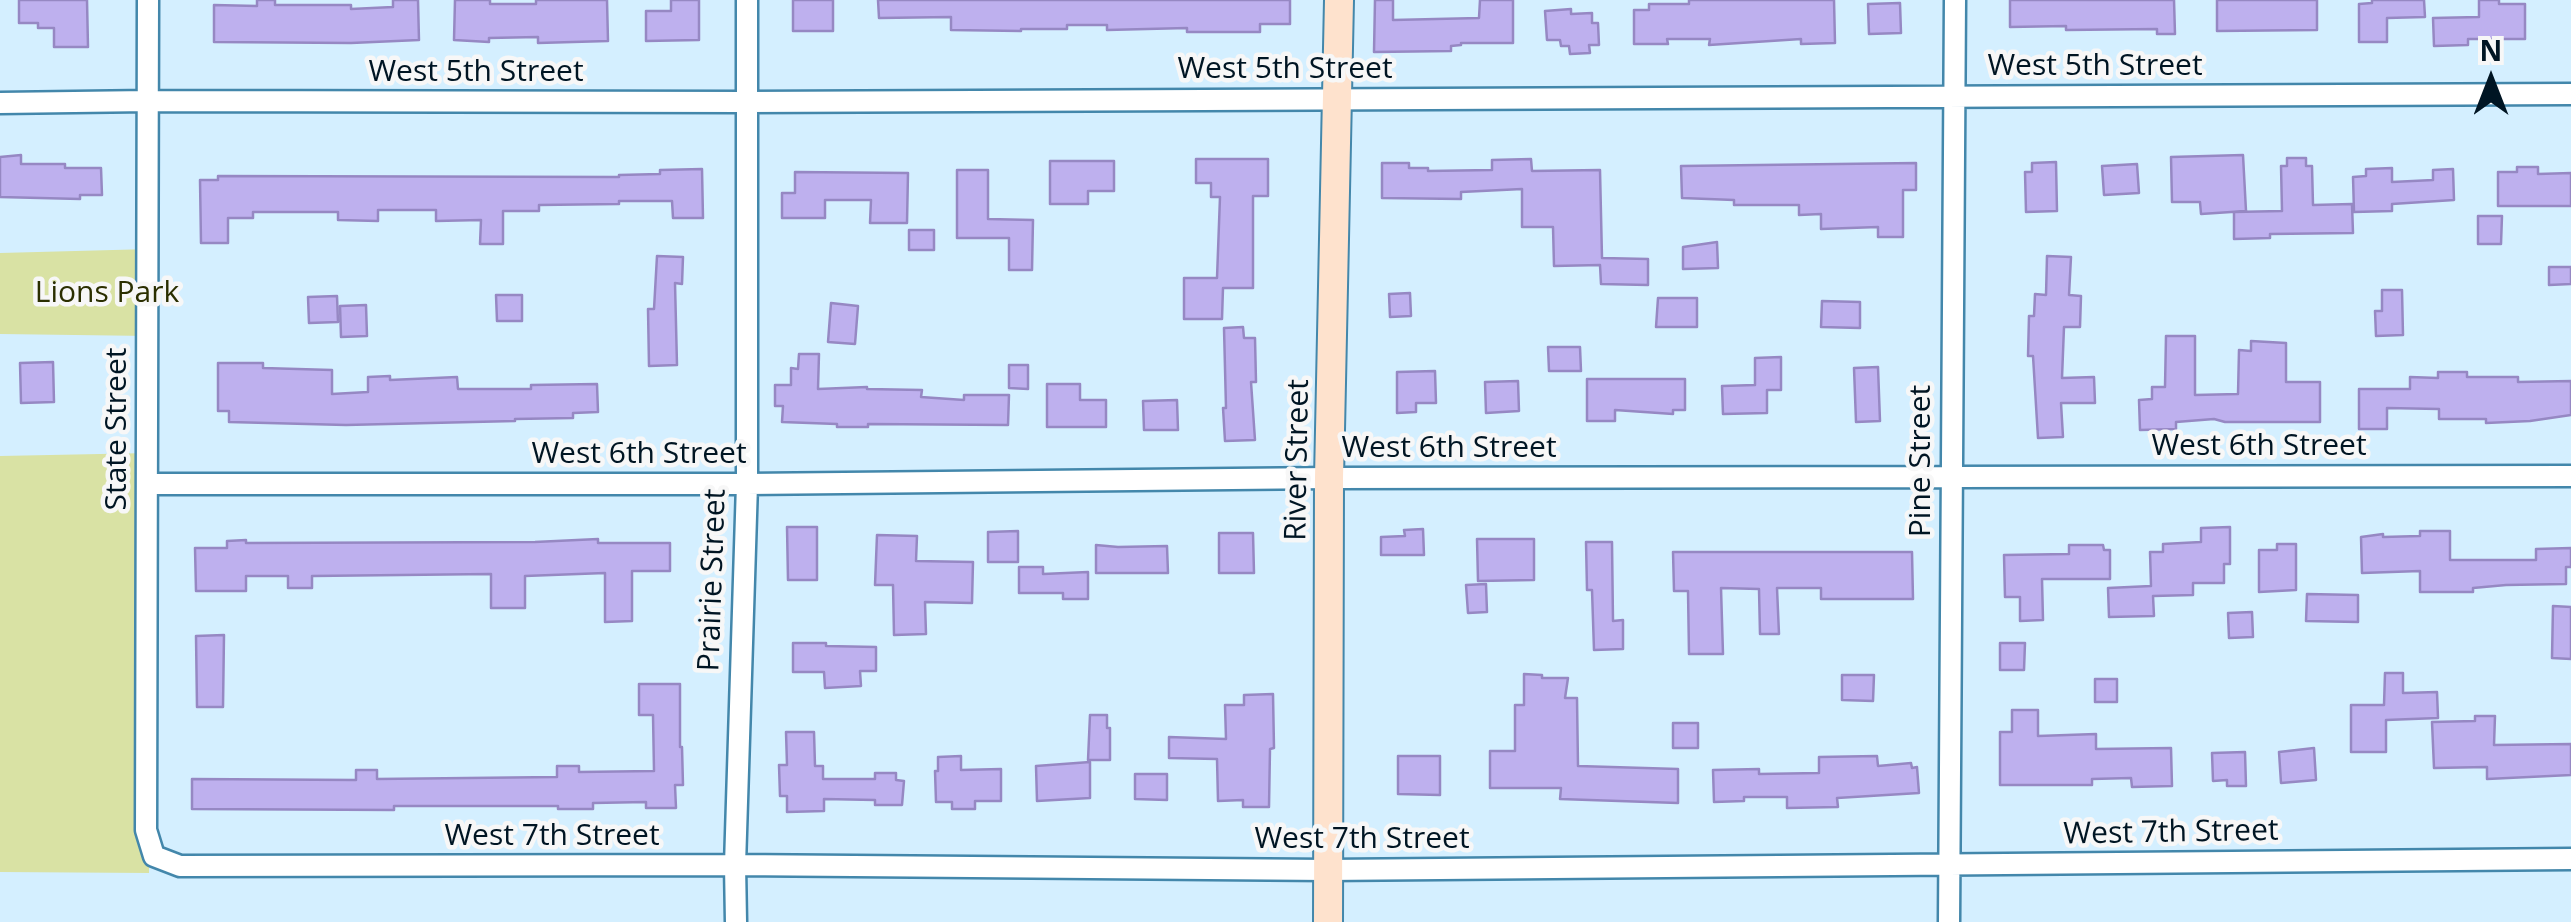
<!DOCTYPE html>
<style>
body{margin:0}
#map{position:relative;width:2571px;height:922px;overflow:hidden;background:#d4efff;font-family:"Open Sans",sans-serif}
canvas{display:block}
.north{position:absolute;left:2441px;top:30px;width:100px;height:100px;-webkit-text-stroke:8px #f7f7f7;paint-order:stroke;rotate:0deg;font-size:28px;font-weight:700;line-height:40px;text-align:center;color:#001523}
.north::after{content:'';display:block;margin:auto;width:35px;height:45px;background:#001523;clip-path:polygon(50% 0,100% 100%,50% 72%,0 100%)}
</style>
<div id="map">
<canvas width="2571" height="922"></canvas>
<div class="north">N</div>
</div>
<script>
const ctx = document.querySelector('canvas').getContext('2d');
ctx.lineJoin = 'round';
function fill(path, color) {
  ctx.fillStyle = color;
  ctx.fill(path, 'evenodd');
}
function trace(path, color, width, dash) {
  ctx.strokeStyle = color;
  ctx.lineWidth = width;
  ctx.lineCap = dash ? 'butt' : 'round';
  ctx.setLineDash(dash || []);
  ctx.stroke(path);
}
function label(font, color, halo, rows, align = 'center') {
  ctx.font = font + ' "Open Sans",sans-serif';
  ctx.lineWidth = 9;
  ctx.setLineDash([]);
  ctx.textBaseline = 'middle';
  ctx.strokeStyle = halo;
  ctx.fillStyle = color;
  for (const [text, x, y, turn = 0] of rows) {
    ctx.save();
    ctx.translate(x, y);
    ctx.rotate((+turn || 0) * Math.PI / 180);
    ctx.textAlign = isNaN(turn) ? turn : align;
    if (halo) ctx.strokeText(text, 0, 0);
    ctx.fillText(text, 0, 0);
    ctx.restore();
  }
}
fill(new Path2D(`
 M 151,249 L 150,336 L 0,334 L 0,253 Z
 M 150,453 L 149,873 L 0,872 L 0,456 Z`), '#d9e2a4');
const building = new Path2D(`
 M 19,0 L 87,0 L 88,47 L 54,47 L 54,28 L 38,28 L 38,23 L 19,23 Z
 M 257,0 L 275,0 L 275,5 L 351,5 L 351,9 L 393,7 L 393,0 L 418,0 L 419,40 L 351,43 L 214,42 L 214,5 L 257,6 Z
 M 455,0 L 490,0 L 490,4 L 536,4 L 536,0 L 607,0 L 608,41 L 538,43 L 538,37 L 489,38 L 489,42 L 454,40 Z
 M 671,0 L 699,0 L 699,40 L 646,41 L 646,11 L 671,11 Z
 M 793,0 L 833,0 L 833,31 L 793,31 Z
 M 878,0 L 1290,0 L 1290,24 L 1260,24 L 1260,32 L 1187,32 L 1187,28 L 1107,30 L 1107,25 L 1067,25 L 1067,29 L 1021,29 L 1021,31 L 951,30 L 951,17 L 879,18 Z
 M 1375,0 L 1393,0 L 1393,20 L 1479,18 L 1480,0 L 1513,0 L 1513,43 L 1461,43 L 1461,45 L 1451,46 L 1451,51 L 1374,52 Z
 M 1689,0 L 1834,0 L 1835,43 L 1801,44 L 1801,39 L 1709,45 L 1710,39 L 1667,39 L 1668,44 L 1634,44 L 1634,10 L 1649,10 L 1649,4 L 1689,4 Z
 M 2010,0 L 2174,0 L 2175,34 L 2157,34 L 2157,29 L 2066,30 L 2066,26 L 2010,27 Z
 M 2217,0 L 2317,0 L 2317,30 L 2217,31 Z
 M 2372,0 L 2424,0 L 2425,17 L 2387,18 L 2387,42 L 2359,42 L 2359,4 L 2372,3 Z
 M 2479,0 L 2499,0 L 2499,4 L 2525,4 L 2525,39 L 2468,39 L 2468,45 L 2434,46 L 2433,18 L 2479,17 Z
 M 1900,3 L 1901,33 L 1869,34 L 1868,4 Z
 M 1571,9 L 1571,14 L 1592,13 L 1592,23 L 1598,23 L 1599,45 L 1589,45 L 1590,53 L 1570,54 L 1569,46 L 1561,46 L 1560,40 L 1547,40 L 1545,11 Z
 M 21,155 L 21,164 L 65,164 L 65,168 L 101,168 L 102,195 L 80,195 L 80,199 L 0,197 L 0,157 Z
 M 2243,155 L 2246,211 L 2201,214 L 2200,202 L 2172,202 L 2171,157 Z
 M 2287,158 L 2306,158 L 2306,166 L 2312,166 L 2313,205 L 2352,204 L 2353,233 L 2270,234 L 2270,238 L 2234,239 L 2234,212 L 2282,211 L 2281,166 L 2287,166 Z
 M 1196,159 L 1268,159 L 1268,196 L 1253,196 L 1253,288 L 1223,288 L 1222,319 L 1184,319 L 1184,278 L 1217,278 L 1220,197 L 1211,197 L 1211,183 L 1196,183 Z
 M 1531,159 L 1532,171 L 1600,170 L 1602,258 L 1648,259 L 1648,285 L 1601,284 L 1600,265 L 1554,266 L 1553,227 L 1522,227 L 1522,189 L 1461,192 L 1461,199 L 1382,198 L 1382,163 L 1409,163 L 1409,168 L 1428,168 L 1428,171 L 1492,170 L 1492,160 Z
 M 1050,161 L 1114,161 L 1114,191 L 1088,191 L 1088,204 L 1050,204 Z
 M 2056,162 L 2057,211 L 2026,212 L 2025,172 L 2032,172 L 2032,163 Z
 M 1916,163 L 1916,190 L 1903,190 L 1903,237 L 1878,237 L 1878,227 L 1821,229 L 1821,214 L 1799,215 L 1799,205 L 1734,205 L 1734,200 L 1682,198 L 1681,166 Z
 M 2137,164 L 2139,193 L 2104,195 L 2102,166 Z
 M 2517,167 L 2538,167 L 2538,174 L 2571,173 L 2571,206 L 2498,206 L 2498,172 L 2517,172 Z
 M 2392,168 L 2392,182 L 2433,180 L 2433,170 L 2453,169 L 2454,200 L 2392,204 L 2392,211 L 2354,212 L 2353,177 L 2366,176 L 2366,169 Z
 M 702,169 L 703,218 L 673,218 L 672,201 L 619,201 L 619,204 L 539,205 L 539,211 L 503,211 L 503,244 L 480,244 L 481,220 L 436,221 L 436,210 L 378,210 L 378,221 L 338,220 L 338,212 L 253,212 L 253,218 L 228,218 L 228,243 L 201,243 L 200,180 L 218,180 L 218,176 L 619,177 L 619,175 L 660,174 L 660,170 Z
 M 957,170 L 988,170 L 988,219 L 1033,220 L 1032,270 L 1009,270 L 1009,238 L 957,238 Z
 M 795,172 L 908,173 L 907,223 L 870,223 L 871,200 L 825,200 L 825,218 L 782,218 L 782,193 L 795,193 Z
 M 2478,216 L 2502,216 L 2501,244 L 2478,244 Z
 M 909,230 L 934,230 L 934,250 L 909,250 Z
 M 1717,242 L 1718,268 L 1683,269 L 1683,247 Z
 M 657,256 L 683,257 L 682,284 L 675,283 L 677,365 L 649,366 L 648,309 L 654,309 Z
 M 2047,256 L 2071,257 L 2069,295 L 2081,296 L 2080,327 L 2064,327 L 2062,378 L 2094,377 L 2095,403 L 2061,403 L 2063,437 L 2038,438 L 2033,356 L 2028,356 L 2029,316 L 2034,316 L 2035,294 L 2046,295 Z
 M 2549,267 L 2571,267 L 2571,284 L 2549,285 Z
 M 2382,290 L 2402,290 L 2403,335 L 2376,336 L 2375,311 L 2382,311 Z
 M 1410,293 L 1411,316 L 1390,317 L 1389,294 Z
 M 496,295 L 522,295 L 522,321 L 497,321 Z
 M 337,296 L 338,322 L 309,323 L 308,297 Z
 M 1658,298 L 1697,298 L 1697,327 L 1656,327 Z
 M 1822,301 L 1860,302 L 1860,328 L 1821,327 Z
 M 831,303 L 858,306 L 855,344 L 828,342 Z
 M 366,305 L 367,336 L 341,337 L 340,306 Z
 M 1243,327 L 1244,338 L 1255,338 L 1256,382 L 1251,382 L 1255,440 L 1225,441 L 1223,408 L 1226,408 L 1224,328 Z
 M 2166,336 L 2195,336 L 2195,395 L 2238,394 L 2239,350 L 2251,351 L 2251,341 L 2286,343 L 2286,382 L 2320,382 L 2320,422 L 2225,422 L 2214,419 L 2176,422 L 2176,429 L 2140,430 L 2139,400 L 2152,399 L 2152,387 L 2165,387 Z
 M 1548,347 L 1580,347 L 1581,371 L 1549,371 Z
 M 799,354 L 819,354 L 818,389 L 867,387 L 867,389 L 922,390 L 921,397 L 964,400 L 964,395 L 1009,395 L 1008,425 L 868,424 L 868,427 L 837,427 L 837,424 L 782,422 L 783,406 L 775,406 L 775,385 L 791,385 L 791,368 L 798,369 Z
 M 1781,357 L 1781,390 L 1767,390 L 1767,413 L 1723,414 L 1722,386 L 1755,385 L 1755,358 Z
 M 53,362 L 54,402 L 21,403 L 20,363 Z
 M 218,363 L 263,363 L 263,368 L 332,370 L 332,394 L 368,392 L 368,377 L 390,376 L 390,380 L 457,377 L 458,389 L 531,389 L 531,385 L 597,384 L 598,412 L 573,413 L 573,418 L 515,419 L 515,421 L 346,425 L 229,422 L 229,411 L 218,411 Z
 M 1009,365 L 1028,365 L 1028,389 L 1009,388 Z
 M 1878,367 L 1880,421 L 1856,422 L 1854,368 Z
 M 1435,371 L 1436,403 L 1416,403 L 1416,412 L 1397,413 L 1397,372 Z
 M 2438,372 L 2467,372 L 2467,377 L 2518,377 L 2518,382 L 2571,381 L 2571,415 L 2530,421 L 2486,423 L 2486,419 L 2439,419 L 2439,409 L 2387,408 L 2387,429 L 2359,429 L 2359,389 L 2410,389 L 2410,377 L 2438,378 Z
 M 1587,379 L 1685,379 L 1685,410 L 1673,410 L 1673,414 L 1615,410 L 1615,421 L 1587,421 Z
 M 1518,381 L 1519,411 L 1486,413 L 1485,382 Z
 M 1047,384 L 1080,384 L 1080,400 L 1106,400 L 1106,427 L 1047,427 Z
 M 1177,400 L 1178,430 L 1144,430 L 1143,401 Z
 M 787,527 L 817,527 L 817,580 L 788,580 Z
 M 2230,527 L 2230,564 L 2224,564 L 2224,583 L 2193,583 L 2193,595 L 2153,596 L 2154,616 L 2109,617 L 2108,588 L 2151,586 L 2150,552 L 2163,552 L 2163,544 L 2201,542 L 2201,528 Z
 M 1423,529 L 1424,555 L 1381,555 L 1381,537 L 1405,536 L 1404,530 Z
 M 1018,531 L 1018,562 L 988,562 L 988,532 Z
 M 2420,531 L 2450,531 L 2450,560 L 2536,560 L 2536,549 L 2571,548 L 2571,567 L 2566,567 L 2566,584 L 2506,585 L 2473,588 L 2473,592 L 2420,592 L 2420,571 L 2362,573 L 2361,537 L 2383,534 L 2383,537 L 2420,536 Z
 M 1219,533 L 1253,533 L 1254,573 L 1219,573 Z
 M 877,535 L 917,536 L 916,561 L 973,562 L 972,603 L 925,602 L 926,634 L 894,635 L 893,585 L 875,585 Z
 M 598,539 L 598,543 L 670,543 L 670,571 L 632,571 L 632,621 L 605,622 L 605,573 L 525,576 L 525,608 L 491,608 L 491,574 L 312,576 L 312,588 L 288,588 L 288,576 L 246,576 L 246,591 L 196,591 L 195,548 L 227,548 L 227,541 L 246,540 L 246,543 L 535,542 Z
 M 1477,539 L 1534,539 L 1534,580 L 1478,581 Z
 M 1586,542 L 1612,542 L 1613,621 L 1623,620 L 1623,649 L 1594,650 L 1592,590 L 1587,590 Z
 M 2277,544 L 2296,544 L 2296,590 L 2259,592 L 2259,550 L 2277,550 Z
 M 1096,545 L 1118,547 L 1167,546 L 1168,573 L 1096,573 Z
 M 2069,545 L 2103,545 L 2104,550 L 2110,550 L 2110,579 L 2042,579 L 2043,620 L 2020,621 L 2020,597 L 2005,597 L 2004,555 L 2069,554 Z
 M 1673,552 L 1912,552 L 1913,599 L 1821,599 L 1821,588 L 1777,588 L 1779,634 L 1760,634 L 1759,589 L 1721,588 L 1723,654 L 1689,654 L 1688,591 L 1674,591 Z
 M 1019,567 L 1043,567 L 1043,574 L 1088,572 L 1088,599 L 1063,599 L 1063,593 L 1019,593 Z
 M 1486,584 L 1487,612 L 1468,613 L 1466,585 Z
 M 2307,594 L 2358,595 L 2358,622 L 2306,621 Z
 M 2553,606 L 2571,607 L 2571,659 L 2552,658 Z
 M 2252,612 L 2253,637 L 2229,638 L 2228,613 Z
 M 224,635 L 223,707 L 197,707 L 196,636 Z
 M 793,643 L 826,643 L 826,646 L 876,647 L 876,671 L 860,671 L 861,686 L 825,688 L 824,672 L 793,672 Z
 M 2000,643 L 2025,643 L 2024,670 L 2000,670 Z
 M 2385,673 L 2403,673 L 2403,693 L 2437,692 L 2438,718 L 2386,720 L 2386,752 L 2351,752 L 2351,705 L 2384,705 Z
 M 1524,674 L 1542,675 L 1542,678 L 1568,678 L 1565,698 L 1577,698 L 1578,766 L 1678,769 L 1678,803 L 1560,799 L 1561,788 L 1490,788 L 1490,751 L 1515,751 L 1515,705 L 1524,705 Z
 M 1842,675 L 1874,675 L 1873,701 L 1842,700 Z
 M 2095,679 L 2117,679 L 2117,702 L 2095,702 Z
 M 639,684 L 680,684 L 680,747 L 682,747 L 683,785 L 675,785 L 676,808 L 646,808 L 646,802 L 593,803 L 593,809 L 558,809 L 558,806 L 394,806 L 394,810 L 192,809 L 192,779 L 356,780 L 356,770 L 377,770 L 377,779 L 557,777 L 557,766 L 579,766 L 579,772 L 654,771 L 653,715 L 639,715 Z
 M 1273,694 L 1274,748 L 1270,749 L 1269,807 L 1243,807 L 1243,800 L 1218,801 L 1217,759 L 1169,758 L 1169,737 L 1226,739 L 1225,705 L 1244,705 L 1244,695 Z
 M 2012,710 L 2038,710 L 2038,736 L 2096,734 L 2096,749 L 2171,748 L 2172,786 L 2132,787 L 2131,778 L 2092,779 L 2092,785 L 2000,785 L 2000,732 L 2012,732 Z
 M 1090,715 L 1107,715 L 1107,728 L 1110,728 L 1110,760 L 1088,760 Z
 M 2475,716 L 2495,716 L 2494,745 L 2571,744 L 2571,775 L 2487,779 L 2487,767 L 2434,768 L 2432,722 L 2475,721 Z
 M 1673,723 L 1698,723 L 1698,748 L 1673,748 Z
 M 786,732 L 814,732 L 815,766 L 823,766 L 823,779 L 875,779 L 875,773 L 896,773 L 896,780 L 904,781 L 902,805 L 875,805 L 875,800 L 824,799 L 824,811 L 787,812 L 787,796 L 780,796 L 779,765 L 787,765 Z
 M 2314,748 L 2316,780 L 2281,783 L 2279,752 Z
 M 2245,752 L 2246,786 L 2227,786 L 2227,780 L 2213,781 L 2212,753 Z
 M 961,756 L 961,770 L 1001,769 L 1001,801 L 975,801 L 975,809 L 952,809 L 952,802 L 936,802 L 935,771 L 938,771 L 938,757 Z
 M 1398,756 L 1440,756 L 1440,795 L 1398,794 Z
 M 1877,756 L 1878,766 L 1911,763 L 1912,768 L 1917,767 L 1919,793 L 1837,798 L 1838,807 L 1787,808 L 1787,797 L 1744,797 L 1744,801 L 1714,802 L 1713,770 L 1759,769 L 1759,774 L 1819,773 L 1819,757 Z
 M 1090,762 L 1090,798 L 1037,801 L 1036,766 Z
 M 1135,774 L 1167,774 L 1167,800 L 1135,799 Z`);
fill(building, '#beb0ee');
trace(building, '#9688c3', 2.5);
const street = new Path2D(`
 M 148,0 L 146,830 L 154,856 L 180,866 L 735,865 L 1327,870 L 2571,859
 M 0,103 L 148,101 L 748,102 L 2571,94
 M 147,484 L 747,484 L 1329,478 L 2571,476
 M 736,922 L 735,865 L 747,484 L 747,0
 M 1949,922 L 1955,0`);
const secondary = new Path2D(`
 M 1328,922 L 1329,478 L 1339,0`);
trace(street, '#4387ab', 25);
trace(secondary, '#4387ab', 32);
trace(street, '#fff', 20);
trace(secondary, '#fee2cd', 28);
label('30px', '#001523', '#f7f7f7', [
 ["West 5th Street",2095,66],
 ["West 5th Street",1285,69],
 ["West 5th Street",476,72],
 ["State Street",117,429,-90],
 ["West 6th Street",2259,446],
 ["West 6th Street",1449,448],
 ["West 6th Street",639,454],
 ["River Street",1298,460,-89],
 ["Pine Street",1921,461,-90],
 ["Prairie Street",713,580,-88],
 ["West 7th Street",2171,833,-1],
 ["West 7th Street",552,836],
 ["West 7th Street",1362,839]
]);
label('30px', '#2b2f00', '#f7f7f7', [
 ["Lions Park",107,293]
]);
</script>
